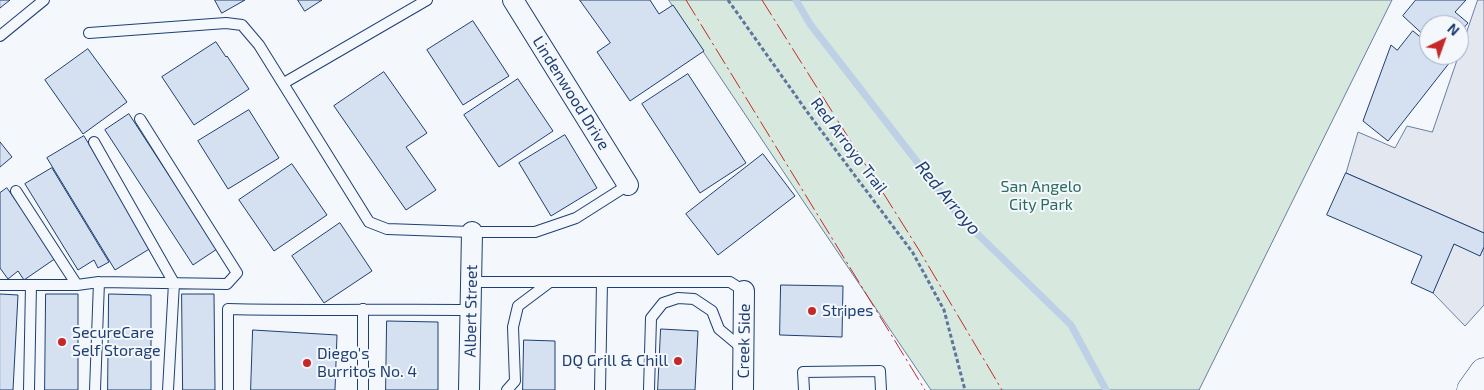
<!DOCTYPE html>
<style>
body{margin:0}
#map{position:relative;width:1484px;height:390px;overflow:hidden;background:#f4f7fb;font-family:"Exo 2",sans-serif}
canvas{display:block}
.north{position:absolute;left:1419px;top:15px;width:50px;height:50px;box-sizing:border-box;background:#f4f7fb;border:1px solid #9eadc5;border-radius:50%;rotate:42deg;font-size:14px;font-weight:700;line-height:20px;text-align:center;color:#1d3f73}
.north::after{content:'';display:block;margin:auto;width:18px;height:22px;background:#c62828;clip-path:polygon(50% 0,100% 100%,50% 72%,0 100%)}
</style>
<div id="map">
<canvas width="1484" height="390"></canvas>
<div class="north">N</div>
</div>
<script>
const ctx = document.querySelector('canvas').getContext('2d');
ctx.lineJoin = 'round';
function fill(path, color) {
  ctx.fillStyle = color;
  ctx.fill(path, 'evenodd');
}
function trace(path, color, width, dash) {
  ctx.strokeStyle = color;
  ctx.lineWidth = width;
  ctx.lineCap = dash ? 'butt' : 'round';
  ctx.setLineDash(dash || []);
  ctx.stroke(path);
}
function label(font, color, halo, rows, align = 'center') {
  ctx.font = font + ' "Exo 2",sans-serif';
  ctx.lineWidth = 4;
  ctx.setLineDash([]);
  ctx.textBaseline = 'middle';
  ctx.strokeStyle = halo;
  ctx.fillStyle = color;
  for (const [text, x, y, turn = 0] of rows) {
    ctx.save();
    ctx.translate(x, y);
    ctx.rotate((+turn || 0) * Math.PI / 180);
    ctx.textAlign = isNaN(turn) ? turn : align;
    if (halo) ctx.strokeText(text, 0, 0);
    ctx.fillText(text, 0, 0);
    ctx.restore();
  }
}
const green = new Path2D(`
 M 669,0 L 1392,0 L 1199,390 L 931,390 L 793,186 Z`);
fill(green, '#d7e8df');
trace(green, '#687fa3', 1);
const parking = new Path2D(`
 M 1478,0 L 1484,0 L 1484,233 L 1346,173 L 1358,132 L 1395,148 L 1407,126 L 1432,132 Z
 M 1454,244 L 1480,255 L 1484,247 L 1484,305 L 1465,326 L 1433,293 Z`);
fill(parking, '#e3e8f0');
trace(parking, '#687fa3', 1);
trace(new Path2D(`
 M 796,0 L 810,24 L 960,217 L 1071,325 L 1106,390`), '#bed0e5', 7);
const building = new Path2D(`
 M 0,0 L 10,0 L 0,8 Z
 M 215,0 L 245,0 L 222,13 Z
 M 298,0 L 322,0 L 305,11 Z
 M 580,0 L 650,0 L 659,14 L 673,5 L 704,51 L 630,101 L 597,52 L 610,43 Z
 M 1416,0 L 1466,0 L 1455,12 L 1468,23 L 1459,33 L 1459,25 L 1429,25 L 1429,40 L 1403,16 Z
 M 473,21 L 509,76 L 463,105 L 427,50 Z
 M 1413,31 L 1429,44 L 1429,55 L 1442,55 L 1450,62 L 1388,141 L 1363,121 L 1391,45 L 1397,50 Z
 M 216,42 L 226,57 L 227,56 L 249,89 L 194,125 L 162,77 Z
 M 88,49 L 127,102 L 83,134 L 45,80 Z
 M 384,72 L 427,133 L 406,147 L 436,190 L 406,210 L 334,106 Z
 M 688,74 L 746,163 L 700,193 L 642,104 Z
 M 518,79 L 553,131 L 499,167 L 464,115 Z
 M 249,110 L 279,158 L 228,189 L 198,141 Z
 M 129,114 L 217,249 L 193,265 L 105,130 Z
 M 565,135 L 597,188 L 551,216 L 519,163 Z
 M 84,136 L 151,248 L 115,270 L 47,158 Z
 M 0,142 L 12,157 L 0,167 Z
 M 763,154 L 795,196 L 718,255 L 686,214 Z
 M 292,164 L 327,215 L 274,251 L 239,200 Z
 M 52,168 L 109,262 L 98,268 L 94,260 L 78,270 L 25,184 Z
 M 1346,173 L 1484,233 L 1484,247 L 1480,256 L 1454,244 L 1433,293 L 1411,283 L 1422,256 L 1327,215 Z
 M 7,188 L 56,258 L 24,280 L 18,271 L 8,279 L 0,268 L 0,193 Z
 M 340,223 L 372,271 L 324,303 L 292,256 Z
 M 781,285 L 843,286 L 842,337 L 780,335 Z
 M 0,294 L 18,295 L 13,390 L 0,390 Z
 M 46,294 L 78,294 L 78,390 L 45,390 Z
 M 109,294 L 151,295 L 151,390 L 108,390 Z
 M 182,294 L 214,294 L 215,390 L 183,390 Z
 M 387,321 L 438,322 L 438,390 L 386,390 Z
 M 661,329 L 698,331 L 695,390 L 658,390 Z
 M 253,330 L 337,335 L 335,390 L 251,390 Z
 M 524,340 L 555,341 L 555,390 L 523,390 Z`);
fill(building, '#d5e0f0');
trace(building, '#1d3f73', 1);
const lane = new Path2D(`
 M 89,33 L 226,23 L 242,25 L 259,45 L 369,222 L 387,229 L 472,232 L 535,232 L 576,218 L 628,185
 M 0,36 L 44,0
 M 284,83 L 427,0
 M 94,142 L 174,283 L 168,390
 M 16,191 L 77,285
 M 472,282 L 730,282 L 744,291
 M 0,285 L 77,285 L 99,282 L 227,284 L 237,273 L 140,119
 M 363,309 L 363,390
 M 29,390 L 31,285
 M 95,390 L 99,282
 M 228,390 L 228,309 C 309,311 391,309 472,310
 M 507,390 L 515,381 L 513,327 L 518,306 L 550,282
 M 600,390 L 602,282
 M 649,390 L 651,318 L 663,303 L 678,298 L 694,299 L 712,311 L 719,329 L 743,349
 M 804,390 L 803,372 L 880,371 L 881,390`);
const street = new Path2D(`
 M 513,0 L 628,185
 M 469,390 L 472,232
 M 743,390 L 744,291`);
const secondary = new Path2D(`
 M 1471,390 L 1484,372`);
trace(lane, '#1d3f73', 12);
trace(street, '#1d3f73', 22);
trace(secondary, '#1d3f73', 29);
trace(new Path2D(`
 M 728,0 L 808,113 L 913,253 L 944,310 L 965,390`), '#5e769c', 3, [4, 2.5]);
trace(lane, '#f4f7fb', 10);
trace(street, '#f4f7fb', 20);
trace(secondary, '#f4f7fb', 28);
trace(new Path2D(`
 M 686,0 L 925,390
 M 762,0 L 919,250 L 1002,390`), '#c62828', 1, [18, 4, 2.5, 4]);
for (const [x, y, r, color] of [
 [812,311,5,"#c62828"],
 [62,342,5,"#c62828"],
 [678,361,5,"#c62828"],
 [307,363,5,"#c62828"]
]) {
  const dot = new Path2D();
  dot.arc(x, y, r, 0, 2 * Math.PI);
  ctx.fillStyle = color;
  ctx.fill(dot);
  trace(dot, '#f4f7fb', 2);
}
label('16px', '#1d3f73', '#f4f7fb', [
 ["Lindenwood Drive",571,93,58],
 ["Red Arroyo Trail",849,146,53],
 ["Albert Street",471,311,-89],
 ["Creek Side",744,341,-89]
]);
label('16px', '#2c6c60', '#f4f7fb', [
 ["San Angelo",1041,187],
 ["City Park",1041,205]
]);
label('16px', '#1d3f73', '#f4f7fb', [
 ["Stripes",822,311],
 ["SecureCare",72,333],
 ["Self Storage",72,351],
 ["Diego's",317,354],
 ["Burritos No. 4",317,372],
 ["DQ Grill & Chill",668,361,"right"]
], 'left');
label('italic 18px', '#1d3f73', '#f4f7fb', [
 ["Red Arroyo",948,198,50]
]);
</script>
